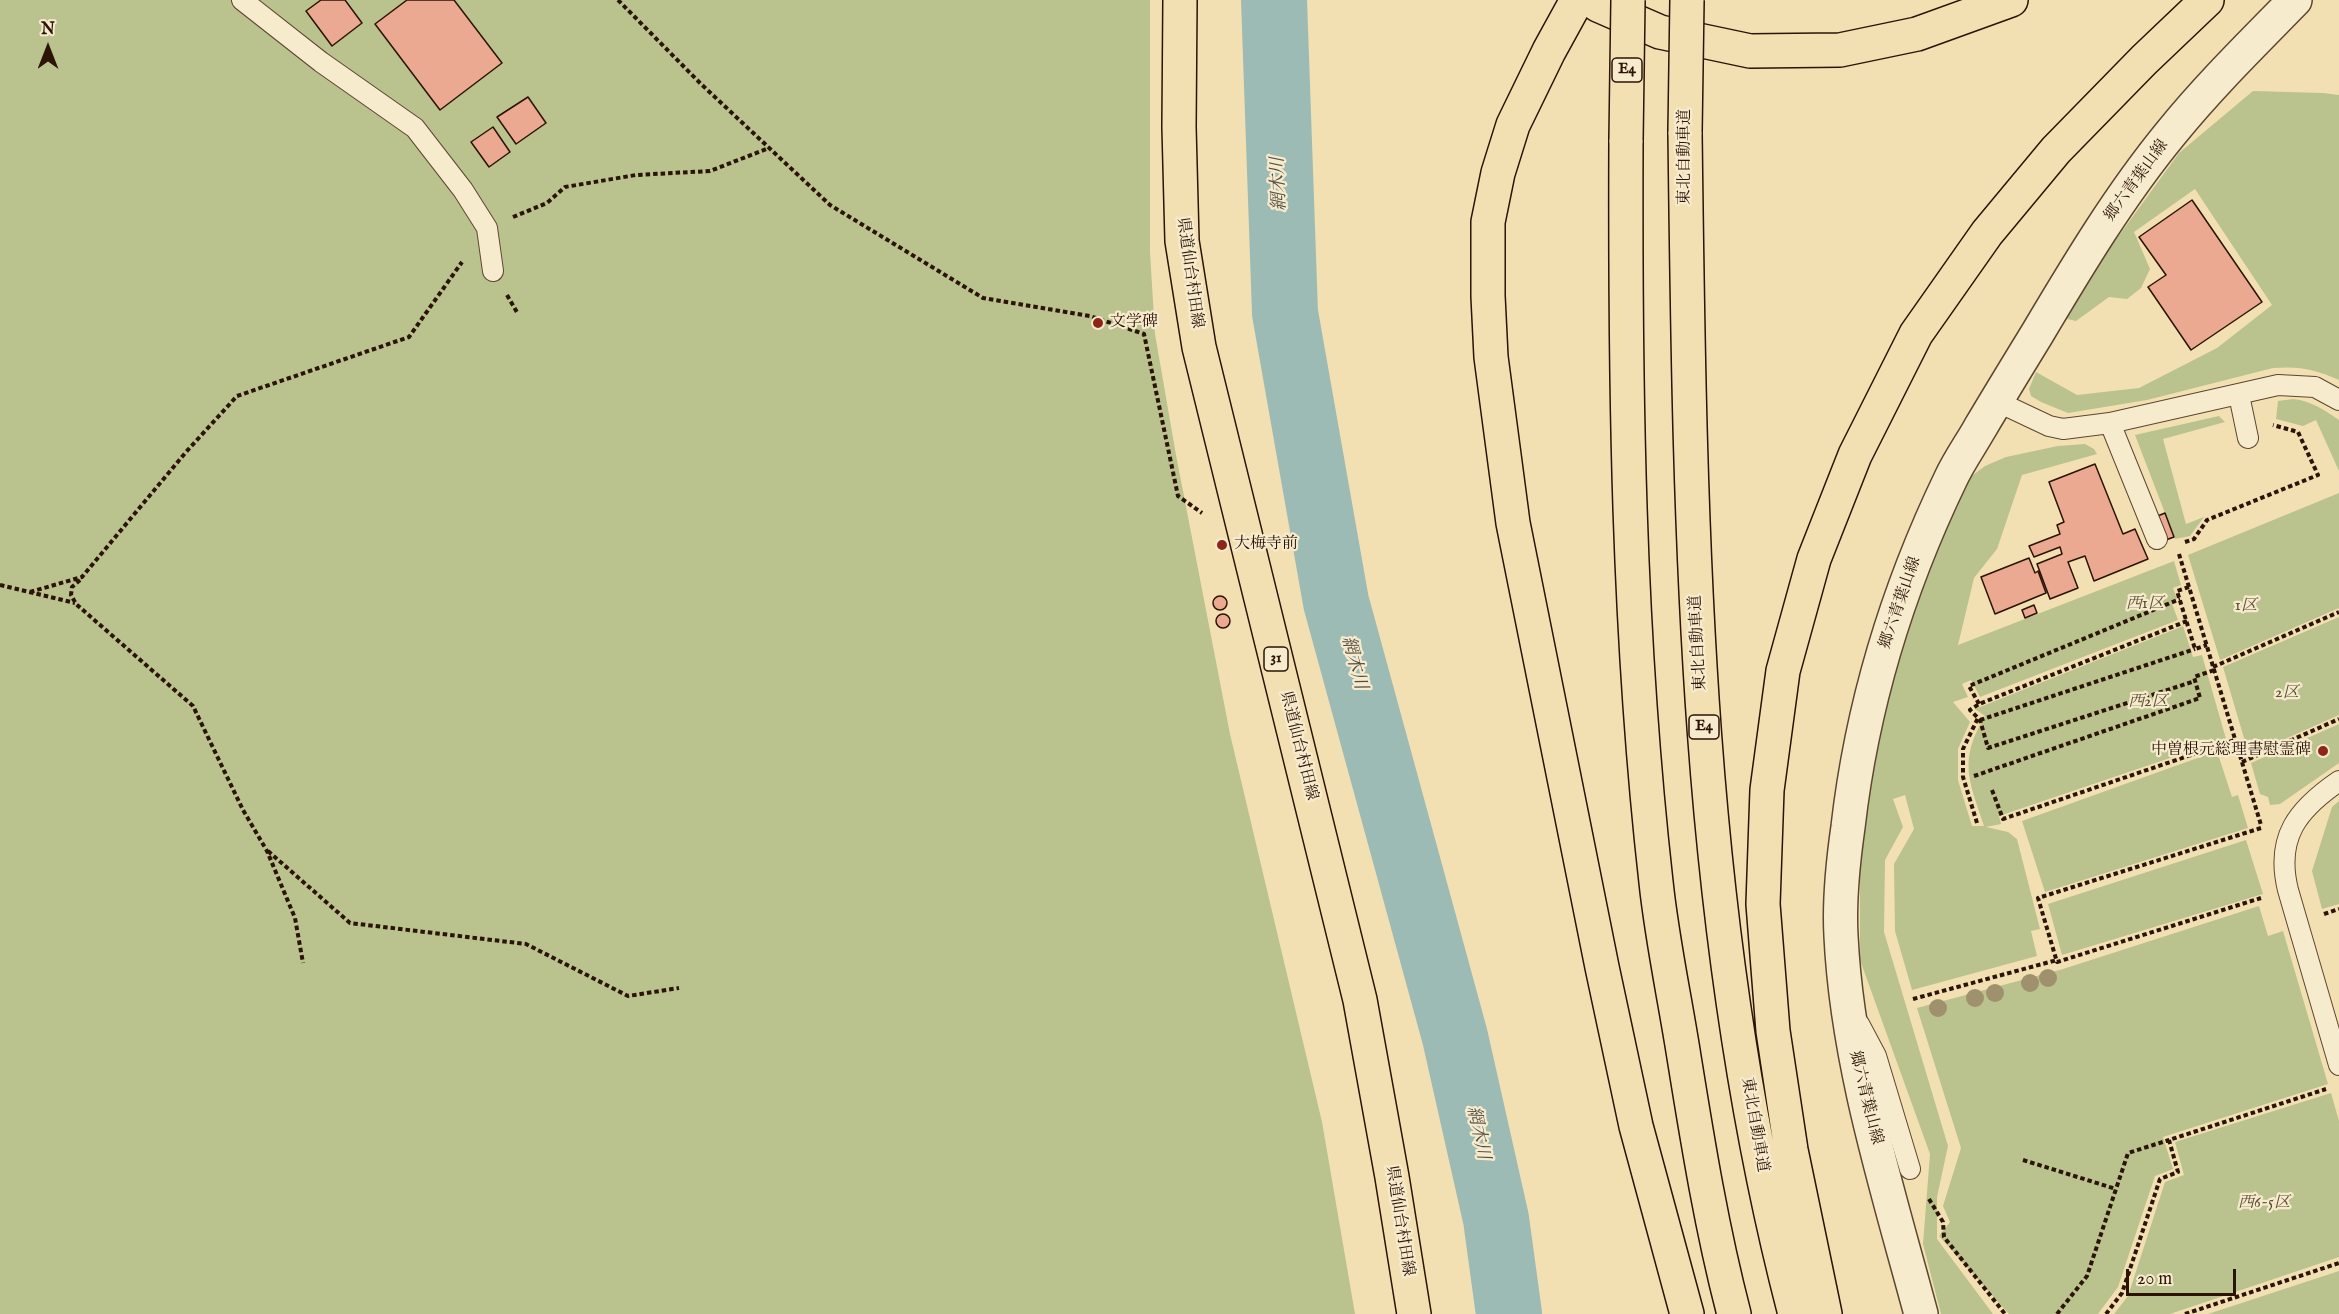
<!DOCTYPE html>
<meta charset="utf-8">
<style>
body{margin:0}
#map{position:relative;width:2339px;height:1314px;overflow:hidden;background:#f2e0b3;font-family:"IM FELL English",serif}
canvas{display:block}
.north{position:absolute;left:18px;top:18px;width:60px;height:60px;-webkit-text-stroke:4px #f7ebce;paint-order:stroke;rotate:0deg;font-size:16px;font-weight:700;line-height:24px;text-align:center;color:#2b1305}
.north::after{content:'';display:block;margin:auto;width:21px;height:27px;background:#2b1305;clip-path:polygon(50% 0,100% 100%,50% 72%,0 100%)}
.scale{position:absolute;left:2126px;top:1269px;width:110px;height:27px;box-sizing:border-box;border:3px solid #2b1305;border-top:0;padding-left:8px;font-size:18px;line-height:21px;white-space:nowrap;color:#2b1305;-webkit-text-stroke:4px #f7ebce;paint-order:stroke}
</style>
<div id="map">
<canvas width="2339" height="1314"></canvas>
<div class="north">N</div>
<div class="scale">20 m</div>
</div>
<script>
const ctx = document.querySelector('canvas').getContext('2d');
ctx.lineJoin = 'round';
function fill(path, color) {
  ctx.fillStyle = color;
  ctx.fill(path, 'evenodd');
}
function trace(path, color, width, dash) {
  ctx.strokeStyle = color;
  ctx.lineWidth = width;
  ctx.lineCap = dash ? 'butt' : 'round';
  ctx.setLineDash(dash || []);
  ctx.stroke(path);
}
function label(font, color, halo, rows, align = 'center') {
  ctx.font = font + ' "IM FELL English","Noto Serif JP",serif';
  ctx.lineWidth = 4.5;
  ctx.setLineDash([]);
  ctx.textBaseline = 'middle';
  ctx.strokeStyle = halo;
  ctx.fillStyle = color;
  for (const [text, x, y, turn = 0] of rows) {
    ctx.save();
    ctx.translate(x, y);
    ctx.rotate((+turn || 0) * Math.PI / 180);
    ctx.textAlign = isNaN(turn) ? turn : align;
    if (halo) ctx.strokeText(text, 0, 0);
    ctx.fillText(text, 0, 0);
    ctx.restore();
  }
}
fill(new Path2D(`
 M 0,0 L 1150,0 L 1150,252 L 1155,334 L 1176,455 L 1230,734 L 1322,1122 L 1355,1314 L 0,1314 Z
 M 2253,91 L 2323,93 L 2339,95 L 2339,380 C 2314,369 2300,366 2273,368 L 2147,400 L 2068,413 L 2041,402 L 2031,396 L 2029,389 L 2036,372 L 2077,395 L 2139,388 L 2217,348 L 2272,305 L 2195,189 L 2134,232 L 2150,269 L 2141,288 L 2127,299 L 2109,297 L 2076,321 L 2063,318 L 2088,278 L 2179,153 Z
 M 2293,399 C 2312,401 2324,410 2339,420 L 2339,471 L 2316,420 L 2303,426 L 2276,419 L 2278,401 Z
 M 2219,416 L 2225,422 L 2163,439 L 2186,524 L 2204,517 L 2190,536 L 2175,539 L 2135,435 Z
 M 2085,444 L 2094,449 L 2097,454 L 2022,475 L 1997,549 L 1974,578 L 1958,645 L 2174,561 L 2181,585 L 2173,588 L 2177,599 L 2171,601 L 2178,620 L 1980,697 L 1971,680 L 1962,684 L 1968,697 L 1953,702 L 1970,722 L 1958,749 L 1958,780 L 1972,826 L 1984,826 C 1969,780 1958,761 1985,716 L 1975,709 L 2183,626 L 2193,657 L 2202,655 L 2226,739 L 1999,816 L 2001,824 L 1986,827 L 2008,832 L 2017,839 L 2040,929 L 2031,931 L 2037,956 L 1912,990 L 1895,931 L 1894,864 L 1914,829 L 1905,795 L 1893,799 L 1903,827 L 1885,860 L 1884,932 L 1948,1146 L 1937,1197 L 1937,1239 L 1993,1314 L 1941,1314 L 1923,1244 L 1930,1154 L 1860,960 L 1860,861 L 1878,740 L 1908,621 L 1956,500 L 1969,478 L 1985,466 L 2006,457 L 2058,446 Z
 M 2339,493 L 2339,608 L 2220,660 L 2188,555 Z
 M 2339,617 L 2339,715 L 2249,755 L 2223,667 Z
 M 2339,724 L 2339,763 L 2280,804 L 2270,805 L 2268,797 L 2260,794 L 2251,763 Z
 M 2217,751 L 2232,797 L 2238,795 L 2248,828 L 2045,892 L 2022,821 Z
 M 2339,801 L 2339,904 L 2322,909 L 2312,871 L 2332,807 Z
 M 2246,840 L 2263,894 L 2062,955 L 2048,904 Z
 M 2259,906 L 2268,936 L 2283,931 L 2328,1084 L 2163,1137 L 2173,1169 L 2155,1176 L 2118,1287 L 2098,1314 L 2009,1314 L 1939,1236 L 1950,1222 L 1943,1206 L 1961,1148 L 1917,1008 L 2063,969 Z
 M 2331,1093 L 2339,1121 L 2339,1257 L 2170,1314 L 2114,1314 L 2128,1296 L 2165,1182 L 2184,1175 L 2175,1142 Z
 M 2339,1271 L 2339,1314 L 2208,1314 Z`), '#bac28d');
trace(new Path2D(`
 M 1274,0 L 1285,313 L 1336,602 L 1455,1037 L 1496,1219 L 1509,1314`), '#9cbbb4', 66);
const building = new Path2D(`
 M 321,0 L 345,0 L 362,23 L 332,46 L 306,11 Z
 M 407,0 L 454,0 L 502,63 L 440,110 L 375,24 Z
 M 528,97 L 546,123 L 516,144 L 497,117 Z
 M 493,127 L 510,152 L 489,167 L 471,142 Z
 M 2192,200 L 2262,302 L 2191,350 L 2148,287 L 2166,275 L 2139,237 Z
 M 2095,464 L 2123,534 L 2135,529 L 2148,559 L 2094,581 L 2085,556 L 2068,562 L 2078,588 L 2050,599 L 2037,564 L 2062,554 L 2060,547 L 2034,557 L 2029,546 L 2060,534 L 2057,525 L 2064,522 L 2049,482 Z
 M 2165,513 L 2174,537 L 2152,545 L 2143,522 Z
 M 2029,558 L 2035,573 L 2038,571 L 2046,593 L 1995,614 L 1981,577 Z
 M1213 603a7 7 0 1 1 14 0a7 7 0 1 1-14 0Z
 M 2034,605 L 2037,613 L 2025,618 L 2022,610 Z
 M1216 621a7 7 0 1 1 14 0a7 7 0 1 1-14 0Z`);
fill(building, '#eaa990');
trace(building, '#2b1305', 1.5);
const lane = new Path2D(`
 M 242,0 L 321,62 L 415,128 L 463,190 L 487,228 L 493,271
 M 2239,395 L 2248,438
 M 1996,401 L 2049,426 L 2063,429 L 2110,423 L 2278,385 L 2315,387 L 2339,400
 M 2110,423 L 2157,539
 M 2339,781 C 2298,809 2275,837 2288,890 L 2339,1065
 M 1859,1024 L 1876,1056 L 1910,1169`);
const street = new Path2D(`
 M 1921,1314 C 1888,1191 1847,1063 1841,936 C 1839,900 1843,862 1848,827 C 1862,705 1898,588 1951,478 C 1959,461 1971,444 1980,428 C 1999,396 2018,365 2037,334 C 2078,265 2120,195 2171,133 C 2209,86 2253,43 2295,0`);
const primary = new Path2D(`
 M 1180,0 L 1179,127 L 1182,241 L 1199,347 L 1360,1000 L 1392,1177 L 1414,1314`);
const highway = new Path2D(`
 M 1577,0 L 1549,51 L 1513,125 L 1498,173 L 1488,222 L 1488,296 L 1491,357 L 1513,523 L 1602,967 L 1636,1126 L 1687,1314
 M 1592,0 L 1598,5 L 1660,32 L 1750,51 L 1840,50 L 1917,34 L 2011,0
 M 1685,132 C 1690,528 1694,929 1795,1314
 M 1626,140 C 1625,387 1628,635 1656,882 C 1662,940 1675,999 1684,1057 C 1698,1144 1712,1230 1734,1314
 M 1825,1314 L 1791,1150 L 1773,1031 L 1763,904 L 1767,790 L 1783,671 L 1814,559 L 1855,455 L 1916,334 L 1987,233 L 2056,150 L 2144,60 L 2207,0`);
trace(lane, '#5d4630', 22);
trace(street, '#5d4630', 36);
trace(primary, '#2b1305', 36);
trace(highway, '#2b1305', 36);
trace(new Path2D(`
 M 618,0 L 701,84 L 830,205 L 983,298 L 1090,316 L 1144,334 L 1178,496 L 1202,513
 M 513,217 L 547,203 L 565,187 L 636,175 L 710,171 L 769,148
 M 507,295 L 518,314
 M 2185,542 L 2194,539 L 2207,520 L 2318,475 L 2298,432 L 2273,425
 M 2179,554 L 2261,825
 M 80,580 L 72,587 L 71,595 L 76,604 L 193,706 L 243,810 L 267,851 L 295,918 L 303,963
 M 0,585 L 75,603
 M 2189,587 L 2177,591 L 2195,649 L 2207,645
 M 30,592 L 82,577 L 186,452 L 237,396 L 409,337 L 462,262
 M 2187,621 L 1979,704 L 1970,710 L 1980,720 L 1988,748 L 2195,681
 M 2213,667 L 2339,612
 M 1979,704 L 1969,686 L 2180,599
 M 1980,720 L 2195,649
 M 2242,762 L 2339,719
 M 1974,776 L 2200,698 L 2194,677 L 2214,670
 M 1992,790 L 2003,819 L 2235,740
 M 1977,823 L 1963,777 L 1963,749 L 1978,718
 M 2261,828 L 2038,898 L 2057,962 L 2261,898
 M 268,851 L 350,923 L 526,944 L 628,996 L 679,988
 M 2324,914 L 2339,909
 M 1913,999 L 2057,960
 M 2023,1160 L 2116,1189
 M 1929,1199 L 1943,1222 L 1944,1237 L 2005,1314
 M 2057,1314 L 2087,1276 L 2128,1153 L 2169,1140
 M 2106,1314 L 2122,1293 L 2160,1179 L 2178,1172 L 2169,1140 L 2326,1089
 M 2185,1314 L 2339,1263`), '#2b1305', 4, [4.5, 3]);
trace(lane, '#f7ebce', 20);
trace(street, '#f7ebce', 33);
trace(primary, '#f2e0b3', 33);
trace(highway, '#f2e0b3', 33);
const highwayBridge = new Path2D(`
 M 1685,132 L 1687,0
 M 1626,140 L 1628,0`);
trace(highwayBridge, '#2b1305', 36, []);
trace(highwayBridge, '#f2e0b3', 33);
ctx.fillStyle = '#a0916e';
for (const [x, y] of [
 [2048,978],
 [2030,983],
 [1995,993],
 [1975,998],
 [1938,1008]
]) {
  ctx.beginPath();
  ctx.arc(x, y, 9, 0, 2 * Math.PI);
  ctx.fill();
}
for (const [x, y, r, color] of [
 [1098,323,6,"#8f2418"],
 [1222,545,6,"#8f2418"],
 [2323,751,6,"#8f2418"]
]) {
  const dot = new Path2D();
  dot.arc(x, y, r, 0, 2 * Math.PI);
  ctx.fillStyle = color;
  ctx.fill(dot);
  trace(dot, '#f7ebce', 2);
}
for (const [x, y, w] of [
 [1627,70,30],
 [1276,659,24],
 [1704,727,30]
]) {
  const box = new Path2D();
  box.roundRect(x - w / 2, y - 12, w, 24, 4.5);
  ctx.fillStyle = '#f7ebce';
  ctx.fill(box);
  trace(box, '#2b1305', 1.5);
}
label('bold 15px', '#2b1305', null, [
 ["E4",1627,70],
 ["31",1276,659],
 ["E4",1704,727]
]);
label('16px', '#2b1305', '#f7ebce', [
 ["東北自動車道",1686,157,-90],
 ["郷六青葉山線",2137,181,-54],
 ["県道仙台村田線",1189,273,82],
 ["郷六青葉山線",1901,603,-71],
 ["東北自動車道",1699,643,-93],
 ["県道仙台村田線",1298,746,76],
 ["郷六青葉山線",1865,1098,76],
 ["東北自動車道",1754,1125,80],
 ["県道仙台村田線",1399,1221,81]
]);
label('16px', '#2b1305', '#f7ebce', [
 ["文学碑",1110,323],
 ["大梅寺前",1234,545],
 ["中曽根元総理書慰霊碑",2311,751,"right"]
], 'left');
label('italic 16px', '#5d5035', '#f7ebce', [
 ["西1区",2145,605],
 ["1区",2246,607],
 ["2区",2287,694],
 ["西2区",2148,703],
 ["西6-5区",2264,1204]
]);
label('italic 18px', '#534e42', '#f7ebce', [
 ["網木川",1280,184,-92],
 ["網木川",1353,663,75],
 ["網木川",1477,1133,78]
]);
</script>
